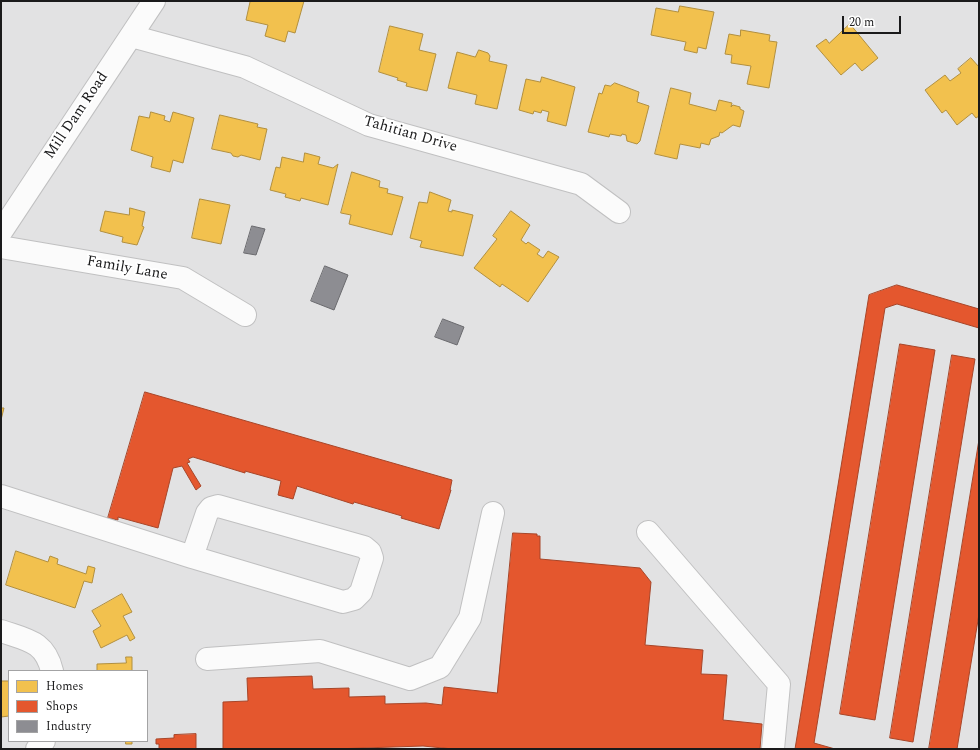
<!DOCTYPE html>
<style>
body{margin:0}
#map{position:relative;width:980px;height:750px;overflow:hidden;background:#e2e2e3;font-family:Spectral,serif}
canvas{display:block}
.frame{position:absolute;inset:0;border:2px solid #1a1a1b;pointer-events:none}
.legend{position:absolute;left:8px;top:670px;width:140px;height:72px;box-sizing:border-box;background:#fff;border:1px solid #a3a3a4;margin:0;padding:5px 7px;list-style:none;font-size:12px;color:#1a1a1b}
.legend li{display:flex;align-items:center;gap:8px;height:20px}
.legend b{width:20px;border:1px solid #a3a3a4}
.scale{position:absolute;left:842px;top:16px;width:59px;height:18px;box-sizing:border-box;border:2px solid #1a1a1b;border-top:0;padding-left:5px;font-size:12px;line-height:14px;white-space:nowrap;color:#1a1a1b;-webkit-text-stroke:3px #fff;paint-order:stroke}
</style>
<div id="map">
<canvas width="980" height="750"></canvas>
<div class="frame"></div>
<ul class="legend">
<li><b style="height:11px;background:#f2c14e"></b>Homes</li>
<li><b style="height:11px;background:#e4572e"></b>Shops</li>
<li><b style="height:11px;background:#8d8d92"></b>Industry</li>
</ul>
<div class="scale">20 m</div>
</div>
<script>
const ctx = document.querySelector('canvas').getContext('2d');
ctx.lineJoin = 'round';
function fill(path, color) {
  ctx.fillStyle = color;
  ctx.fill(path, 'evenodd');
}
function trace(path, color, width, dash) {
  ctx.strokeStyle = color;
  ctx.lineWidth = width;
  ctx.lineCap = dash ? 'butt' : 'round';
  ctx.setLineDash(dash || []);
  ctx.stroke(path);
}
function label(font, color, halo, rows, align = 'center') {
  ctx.font = font + ' Spectral,serif';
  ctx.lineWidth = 4;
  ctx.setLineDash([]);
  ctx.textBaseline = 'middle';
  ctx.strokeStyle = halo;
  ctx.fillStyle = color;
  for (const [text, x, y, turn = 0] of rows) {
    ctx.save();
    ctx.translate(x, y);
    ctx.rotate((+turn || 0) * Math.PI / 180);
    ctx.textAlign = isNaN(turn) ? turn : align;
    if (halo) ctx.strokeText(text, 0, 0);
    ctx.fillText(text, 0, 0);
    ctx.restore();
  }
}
const homes = new Path2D(`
 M 253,1 L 304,1 L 295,33 L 288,31 L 285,42 L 265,36 L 268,25 L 246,20 L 250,2 Z
 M 680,6 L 714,12 L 706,49 L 698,47 L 697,53 L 684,50 L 686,42 L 651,35 L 656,8 L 678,12 Z
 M 850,24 L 878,58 L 862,71 L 855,63 L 841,75 L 816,46 L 826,39 L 829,43 Z
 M 390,26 L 423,34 L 419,50 L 436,54 L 427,91 L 406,86 L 407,83 L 397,80 L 398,78 L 379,72 Z
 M 741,30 L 770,35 L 769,41 L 777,42 L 769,88 L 747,84 L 751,66 L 731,63 L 732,55 L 725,54 L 729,34 L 740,36 Z
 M 479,50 L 488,53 L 490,56 L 489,61 L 507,65 L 497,109 L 475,104 L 477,95 L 448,88 L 457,52 L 475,57 Z
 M 971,58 L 979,67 L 979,116 L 976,118 L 972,113 L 957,125 L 946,110 L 942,113 L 925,90 L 945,75 L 950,81 L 961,73 L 958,69 Z
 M 542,77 L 575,87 L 566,126 L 547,121 L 549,112 L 542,110 L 541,113 L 534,111 L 533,114 L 519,110 L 526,79 L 540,82 Z
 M 615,83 L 639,92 L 637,102 L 649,106 L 640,141 L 637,144 L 627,141 L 626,135 L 622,134 L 621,136 L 610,134 L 609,137 L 588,132 L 599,93 L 602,94 L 605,85 L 610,86 Z
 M 671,88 L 691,93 L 689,104 L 716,111 L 719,100 L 732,103 L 731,107 L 733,105 L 740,107 L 740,109 L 744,111 L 740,127 L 733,125 L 722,133 L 720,132 L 719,136 L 711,139 L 709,145 L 701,143 L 700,148 L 680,144 L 677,159 L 655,154 Z
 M 151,112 L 165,116 L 164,120 L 170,122 L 173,112 L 194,118 L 183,163 L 173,160 L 170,172 L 151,167 L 153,157 L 131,150 L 139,116 L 149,118 Z
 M 220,115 L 258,124 L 257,127 L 267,129 L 260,160 L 241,155 L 238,157 L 233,156 L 231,153 L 212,149 Z
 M 305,153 L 320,157 L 318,164 L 333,168 L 338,164 L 328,205 L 301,198 L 300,201 L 285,197 L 286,194 L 270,190 L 276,167 L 280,168 L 282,157 L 303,162 Z
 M 352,172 L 380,181 L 379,187 L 388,189 L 387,193 L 403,197 L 392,235 L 349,224 L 351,215 L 341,213 Z
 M 430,192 L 451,200 L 448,211 L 452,212 L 452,210 L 473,215 L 463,256 L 420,247 L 422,241 L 410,238 L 419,202 L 427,203 Z
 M 200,199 L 230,205 L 221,244 L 192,238 Z
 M 130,208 L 145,212 L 142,226 L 144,227 L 137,245 L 122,242 L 123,237 L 100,231 L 105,211 L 129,215 Z
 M 511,211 L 530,225 L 521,240 L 526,244 L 528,242 L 540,250 L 537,254 L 543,258 L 548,251 L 559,257 L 528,302 L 502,284 L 500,287 L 474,268 L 497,239 L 493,236 Z
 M 1,408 L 4,408 L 1,420 Z
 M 16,551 L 48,562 L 50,556 L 58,559 L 57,564 L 86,574 L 88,566 L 95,568 L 92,583 L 84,581 L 75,608 L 6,585 Z
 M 122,594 L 132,612 L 123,616 L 135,638 L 130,641 L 127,635 L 101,648 L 93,631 L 101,626 L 92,611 Z
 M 126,657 L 132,657 L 132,671 L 97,671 L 97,664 L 126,663 Z
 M 1,681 L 9,681 L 9,716 L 1,717 Z
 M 126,741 L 132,741 L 132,744 L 126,744 Z`);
fill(homes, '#f2c14e');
trace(homes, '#b18f3f', 1);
const shops = new Path2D(`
 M 897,285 L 979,309 L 979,328 L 897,304 L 885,308 L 814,743 L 835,749 L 795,749 L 869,295 Z
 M 900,344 L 935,350 L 875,720 L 840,714 Z
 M 952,355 L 975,359 L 913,742 L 890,738 Z
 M 145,392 L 452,480 L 450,490 L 451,490 L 439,529 L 401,518 L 402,516 L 354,502 L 353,504 L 297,486 L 293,499 L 278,495 L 281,481 L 245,471 L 245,473 L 193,457 L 188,459 L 190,462 L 187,463 L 201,486 L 196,490 L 182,466 L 173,468 L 158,528 L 118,517 L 118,520 L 108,518 Z
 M 979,440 L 979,614 L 957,749 L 929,749 Z
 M 513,533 L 537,534 L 537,536 L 540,536 L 540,559 L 640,568 L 651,582 L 645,645 L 703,650 L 701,674 L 727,675 L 723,720 L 762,724 L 760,749 L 453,749 L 423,746 L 333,749 L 223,749 L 223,702 L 248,701 L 247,678 L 312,676 L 313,689 L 349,688 L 349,697 L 385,696 L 385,704 L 426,703 L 442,705 L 444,687 L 497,693 Z
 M 196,734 L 196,749 L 159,749 L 159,744 L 156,744 L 156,739 L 174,738 L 174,735 Z`);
fill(shops, '#e4572e');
trace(shops, '#a74528', 1);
const industry = new Path2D(`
 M 252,226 L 265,229 L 256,255 L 244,253 Z
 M 325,266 L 348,275 L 334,310 L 311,301 Z
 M 443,319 L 464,327 L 457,345 L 435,337 Z`);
fill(industry, '#8d8d92');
trace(industry, '#6a6a6e', 1);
const minor = new Path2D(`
 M 131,36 L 245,67 L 369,125 L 581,184 L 619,212
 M 1,232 L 154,1
 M 1,247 L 183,278 L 245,315
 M 1,496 L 192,557
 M 218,506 L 364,547 L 370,552 L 372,558 L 361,592 L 354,599 L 343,602 L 192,557 L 207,513 L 211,508 Z
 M 648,532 L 779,684 L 773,749
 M 1,631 C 27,640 45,641 52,671
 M 207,659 L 320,651 L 410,679 L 440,667 L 470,618 L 493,513
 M 37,749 L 44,741`);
trace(minor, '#c0c0c1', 24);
trace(minor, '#fbfbfb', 22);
label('15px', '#1a1a1b', '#fff', [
 ["Mill Dam Road",77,116,-56],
 ["Tahitian Drive",410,135,16],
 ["Family Lane",127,269,10]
]);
</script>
